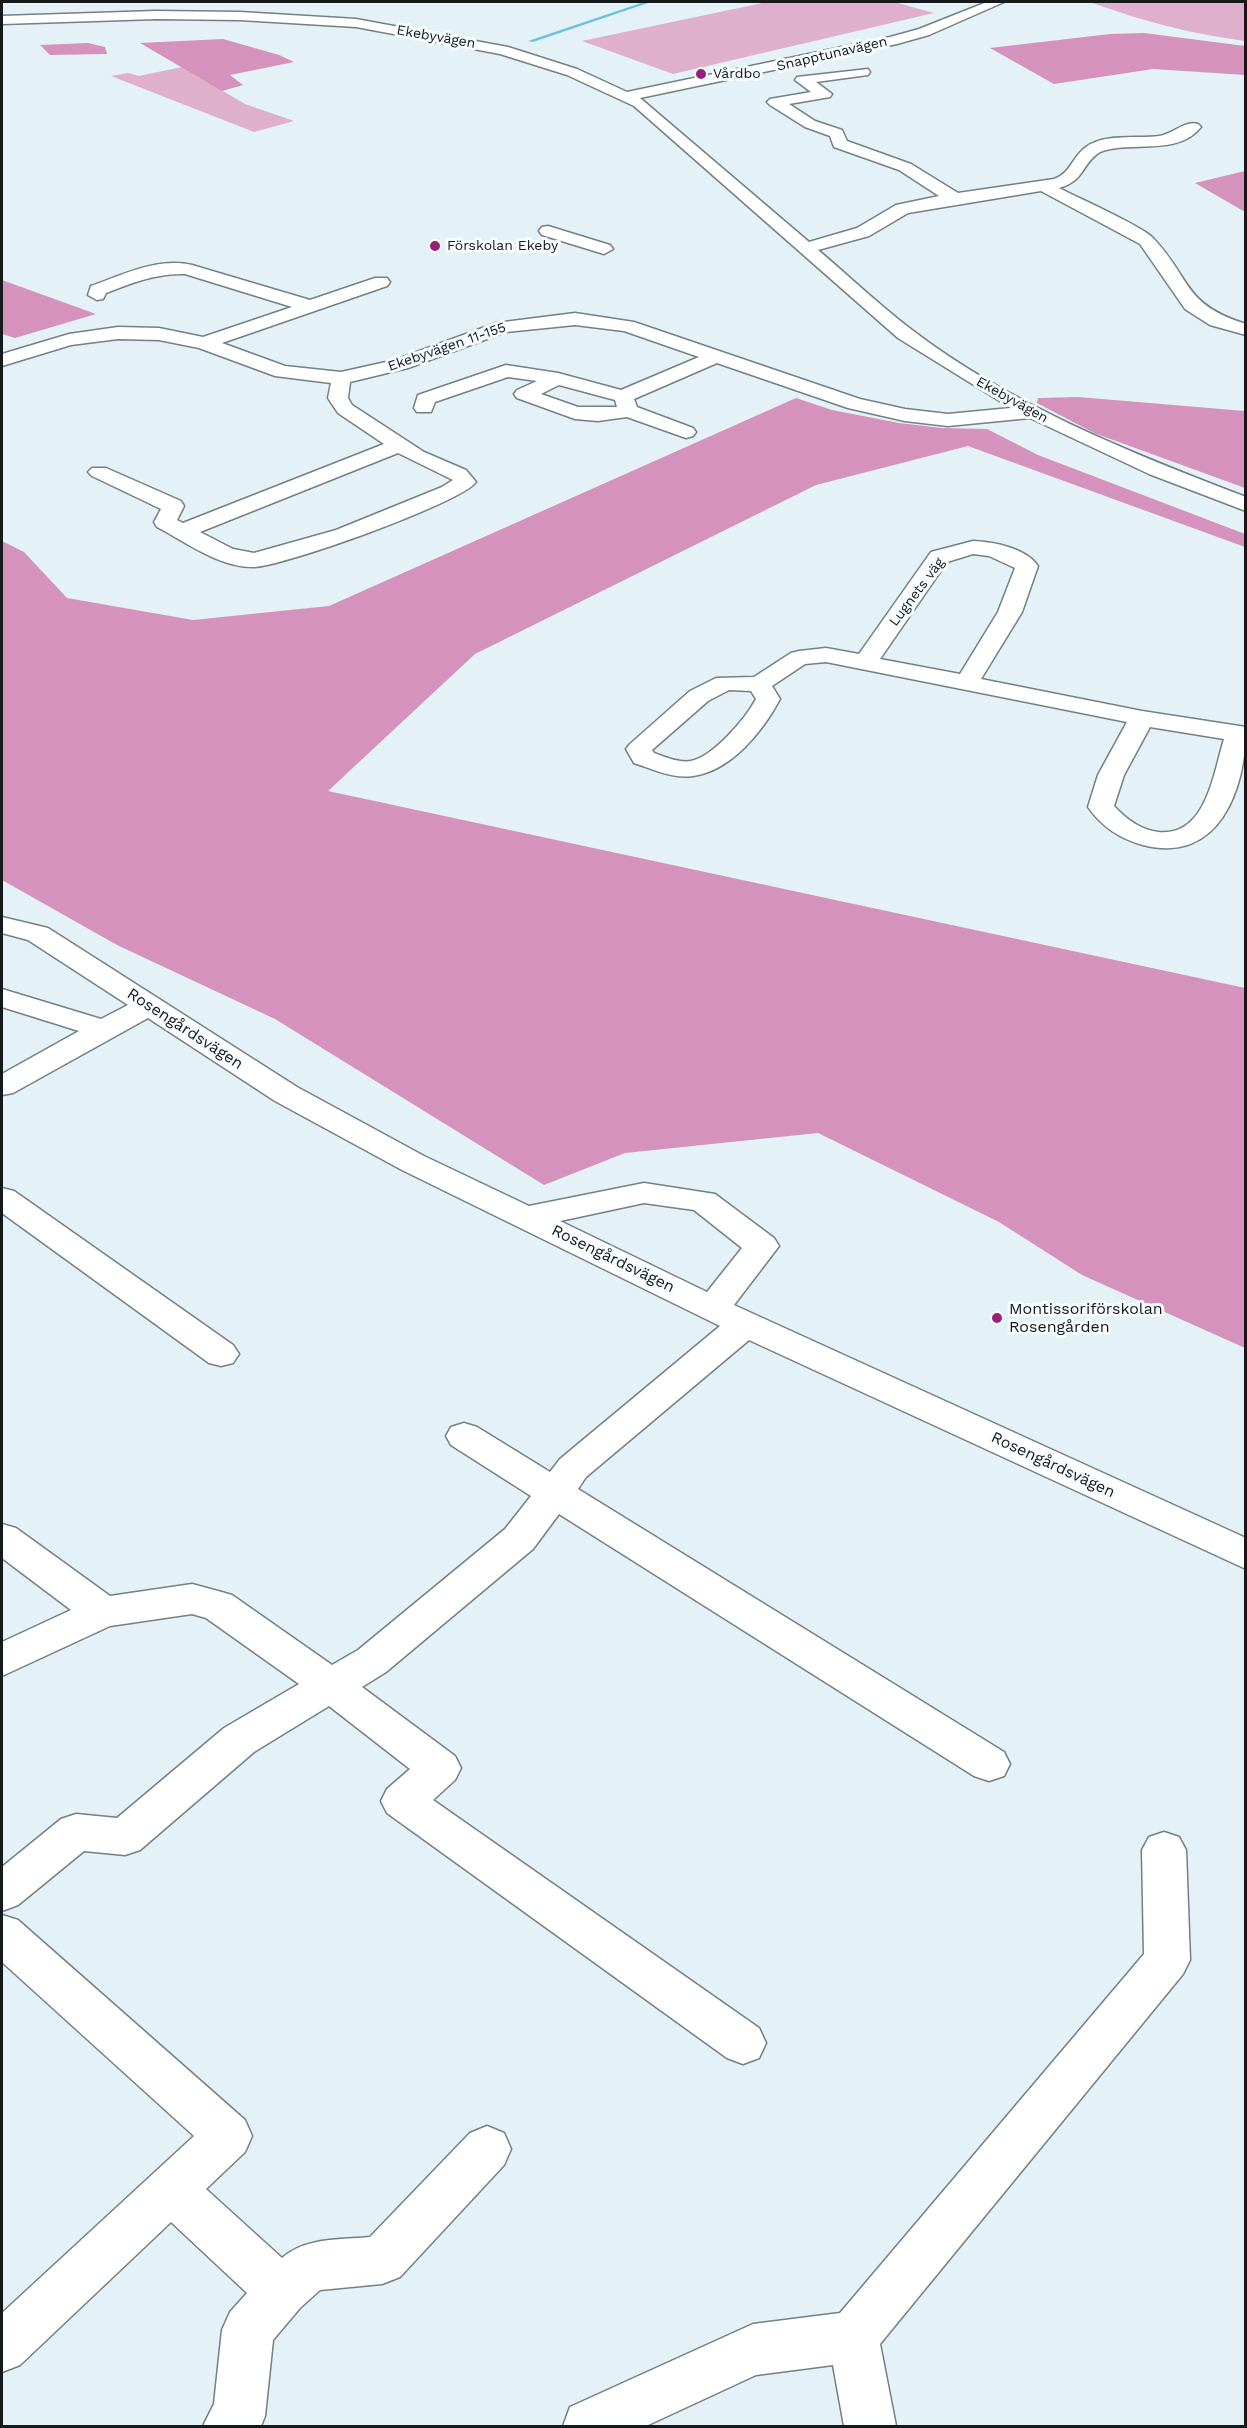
<!DOCTYPE html>
<meta charset="utf-8">
<style>
body{margin:0}
#map{position:relative;width:1247px;height:2428px;overflow:hidden;background:#e4f1f6;font-family:"Work Sans",sans-serif}
canvas{display:block}
.frame{position:absolute;inset:0;border:3px solid #14191b;pointer-events:none}
</style>
<div id="map">
<canvas width="1247" height="2428"></canvas>
<div class="frame"></div>
</div>
<script>
const ctx = document.querySelector('canvas').getContext('2d');
ctx.lineJoin = 'round';
function fill(path, color) {
  ctx.fillStyle = color;
  ctx.fill(path, 'evenodd');
}
function trace(path, color, width, dash) {
  ctx.strokeStyle = color;
  ctx.lineWidth = width;
  ctx.lineCap = dash ? 'butt' : 'round';
  ctx.setLineDash(dash || []);
  ctx.stroke(path);
}
function label(font, color, halo, rows, align = 'center') {
  ctx.font = font + ' "Work Sans",sans-serif';
  ctx.lineWidth = 6;
  ctx.setLineDash([]);
  ctx.textBaseline = 'middle';
  ctx.strokeStyle = halo;
  ctx.fillStyle = color;
  for (const [text, x, y, turn = 0] of rows) {
    ctx.save();
    ctx.translate(x, y);
    ctx.rotate((+turn || 0) * Math.PI / 180);
    ctx.textAlign = isNaN(turn) ? turn : align;
    if (halo) ctx.strokeText(text, 0, 0);
    ctx.fillText(text, 0, 0);
    ctx.restore();
  }
}
fill(new Path2D(`
 M 767,2 L 894,2 L 934,13 L 673,74 L 582,41 Z
 M 1090,2 L 1245,2 L 1245,41 C 1188,33 1145,22 1090,2 Z
 M 182,67 L 245,104 L 294,121 L 254,132 L 111,76 L 128,73 L 139,76 Z`), '#deb0cc');
fill(new Path2D(`
 M 1144,33 L 1245,46 L 1245,75 L 1153,69 L 1054,84 L 990,48 L 1110,34 Z
 M 223,39 L 279,55 L 294,62 L 230,75 L 243,85 L 222,91 L 140,43 Z
 M 88,43 L 105,47 L 107,54 L 50,55 L 40,45 Z
 M 1245,171 L 1245,212 L 1195,183 Z
 M 2,280 L 96,314 L 15,338 L 2,334 Z
 M 1078,397 L 1245,411 L 1245,488 L 1094,433 L 1037,403 L 1038,398 Z
 M 796,398 L 832,410 L 899,423 L 942,428 L 987,429 L 1038,455 L 1245,534 L 1245,547 L 968,446 L 816,485 L 475,654 L 328,791 L 1245,988 L 1245,1348 L 1082,1275 L 999,1222 L 818,1133 L 625,1153 L 544,1185 L 275,1019 L 117,945 L 2,880 L 2,541 L 24,552 L 67,598 L 193,620 L 329,606 Z`), '#d592bd');
fill(new Path2D(`
 M 644,2 L 651,2 L 533,42 L 528,41 Z`), '#68c3e0');
const minor = new Path2D(`
 M 987,2 L 1004,2 L 929,35 L 897,44 L 640,98 L 809,242 L 857,228 L 896,205 L 939,196 L 899,170 L 834,147 L 830,136 L 805,127 L 770,105 L 767,102 L 770,99 L 811,92 L 795,80 L 797,77 L 868,69 L 870,72 L 868,75 L 816,82 L 832,94 L 830,97 L 789,104 L 815,121 L 842,130 L 847,141 L 911,164 L 958,193 L 1054,179 C 1071,173 1072,157 1086,147 C 1105,133 1137,139 1159,136 C 1173,134 1185,120 1198,124 L 1201,127 C 1177,157 1131,140 1100,152 C 1081,164 1085,181 1059,188 C 1078,198 1142,226 1153,238 C 1192,279 1182,304 1246,324 L 1246,335 L 1210,325 L 1185,309 L 1140,244 L 1041,191 L 908,213 L 869,236 L 818,250 C 849,276 879,305 912,330 C 1010,405 1131,453 1246,497 L 1246,511 L 1149,474 L 1030,418 L 948,426 L 905,421 L 848,408 L 717,363 L 634,399 L 637,407 L 693,428 L 696,432 L 693,436 L 686,438 L 627,417 L 598,421 L 575,419 L 517,398 L 514,394 L 517,390 L 537,381 L 508,377 L 435,402 L 431,412 L 417,412 L 414,408 L 418,395 L 506,365 L 558,373 L 621,390 L 699,357 L 624,331 L 575,325 L 506,332 L 408,368 L 350,382 L 348,398 L 352,405 L 424,452 L 466,470 L 476,482 C 461,503 284,566 254,567 C 220,568 186,542 157,527 L 154,522 L 161,509 L 92,476 L 88,472 L 92,468 L 106,468 L 181,501 L 184,506 L 177,520 L 183,523 L 384,444 L 338,413 L 328,398 L 331,383 L 275,376 L 199,348 L 159,340 L 118,339 L 71,345 L 2,366 L 2,354 L 69,334 L 118,327 L 159,328 L 203,337 L 292,307 L 185,274 C 156,273 132,283 106,293 L 103,299 L 97,300 L 88,295 L 91,286 C 122,275 158,257 192,265 L 310,300 L 375,278 L 387,278 L 390,282 L 387,286 L 222,343 L 285,366 L 341,372 L 395,360 L 496,323 L 575,313 L 634,322 L 860,399 L 905,409 L 948,414 L 1011,408 L 898,338 L 634,106 L 567,75 L 500,54 L 356,27 L 240,20 L 156,19 L 2,24 L 2,16 L 156,11 L 240,12 L 356,19 L 508,47 L 577,69 L 627,92 L 890,37 L 919,29 ZM 559,385 L 615,400 L 617,407 L 578,407 L 541,394 ZM 398,453 L 453,480 L 442,487 L 336,530 L 254,553 L 233,549 L 200,532 Z
 M 548,226 L 610,245 L 613,249 L 604,254 L 542,235 L 539,231 L 542,227 Z
 M 973,541 C 994,542 1026,548 1038,566 L 1022,612 L 981,679 L 1142,711 L 1246,727 C 1246,789 1219,865 1143,845 C 1120,839 1102,827 1088,807 L 1098,775 L 1127,722 L 826,662 L 805,664 L 772,686 L 780,699 C 763,731 731,771 693,776 C 673,779 652,769 634,763 L 626,749 L 630,744 L 690,691 L 716,678 L 754,677 L 791,653 L 799,651 L 826,648 L 859,654 L 931,552 ZM 973,554 L 989,556 L 1015,568 L 998,612 L 960,674 L 880,659 L 947,562 ZM 729,690 L 751,691 L 756,699 C 746,718 713,757 691,761 C 679,763 665,757 654,753 L 652,750 L 708,701 ZM 1150,727 L 1224,739 C 1213,775 1206,837 1158,832 C 1141,830 1126,819 1114,806 L 1124,775 Z
 M 2,917 L 48,928 L 297,1087 L 424,1156 L 529,1206 L 644,1183 L 715,1194 L 774,1238 L 779,1246 L 734,1305 L 1246,1538 L 1246,1569 L 749,1340 L 586,1477 L 578,1489 L 1004,1752 L 1010,1764 L 1004,1776 L 989,1781 L 974,1776 L 559,1514 L 533,1549 L 386,1672 L 362,1687 L 455,1756 L 461,1768 L 455,1780 L 433,1800 L 759,2028 L 766,2043 L 759,2058 L 743,2064 L 727,2058 L 387,1813 L 381,1801 L 387,1789 L 410,1769 L 329,1706 L 254,1752 L 140,1850 L 125,1855 L 84,1851 L 18,1905 L 2,1911 L 2,1867 L 61,1819 L 76,1814 L 117,1818 L 224,1728 L 299,1684 L 206,1618 L 192,1614 L 110,1626 L 2,1676 L 2,1642 L 71,1610 L 2,1558 L 2,1524 L 16,1528 L 110,1596 L 192,1584 L 218,1591 L 232,1595 L 332,1665 L 358,1650 L 505,1529 L 531,1496 L 451,1445 L 446,1436 L 451,1427 L 464,1423 L 477,1427 L 550,1472 L 560,1459 L 720,1326 L 402,1170 L 275,1101 L 148,1018 L 13,1093 L 2,1095 L 2,1074 L 79,1031 L 2,1007 L 2,989 L 101,1019 L 128,1005 L 28,940 L 2,933 ZM 644,1203 L 694,1210 L 742,1248 L 707,1292 L 560,1221 Z
 M 2,1188 L 14,1191 L 233,1345 L 239,1354 L 233,1363 L 221,1366 L 209,1363 L 2,1213 Z
 M 1164,1832 L 1179,1837 L 1186,1850 L 1190,1960 L 1183,1974 L 880,2344 L 896,2426 L 844,2426 L 833,2365 L 756,2375 L 646,2426 L 563,2426 L 570,2407 L 753,2324 L 840,2313 L 1144,1954 L 1142,1850 L 1149,1837 Z
 M 2,1915 L 18,1920 L 245,2120 L 252,2136 L 245,2152 L 206,2189 L 282,2258 C 306,2237 340,2240 370,2237 L 470,2133 L 487,2126 L 504,2133 L 511,2149 L 504,2165 L 400,2277 L 382,2284 L 320,2290 L 300,2308 L 273,2340 L 265,2416 L 261,2426 L 203,2426 L 214,2404 L 222,2330 L 230,2312 L 247,2293 L 171,2222 L 20,2365 L 2,2372 L 2,2313 L 194,2136 L 2,1962 Z`);
trace(minor, '#738084', 3);
fill(minor, '#fff');
for (const [x, y, r, color] of [
 [701,74,6,"#981e78"],
 [435,246,6,"#981e78"],
 [997,1318,6,"#981e78"]
]) {
  const dot = new Path2D();
  dot.arc(x, y, r, 0, 2 * Math.PI);
  ctx.fillStyle = color;
  ctx.fill(dot);
  trace(dot, '#f7fdff', 2);
}
label('14px', '#14191b', '#f7fdff', [
 ["Ekebyvägen",436,37,10],
 ["Snapptunavägen",832,54,-13],
 ["Ekebyvägen 11-155",447,347,-19],
 ["Ekebyvägen",1012,400,29],
 ["Lugnets väg",917,592,-53]
]);
label('14px', '#14191b', '#f7fdff', [
 ["Vårdbo",713,74],
 ["Förskolan Ekeby",447,246]
], 'left');
label('16px', '#14191b', '#f7fdff', [
 ["Rosengårdsvägen",185,1029,33],
 ["Rosengårdsvägen",613,1259,26],
 ["Rosengårdsvägen",1053,1465,25]
]);
label('16px', '#14191b', '#f7fdff', [
 ["Montissoriförskolan",1009,1309],
 ["Rosengården",1009,1327]
], 'left');
</script>
